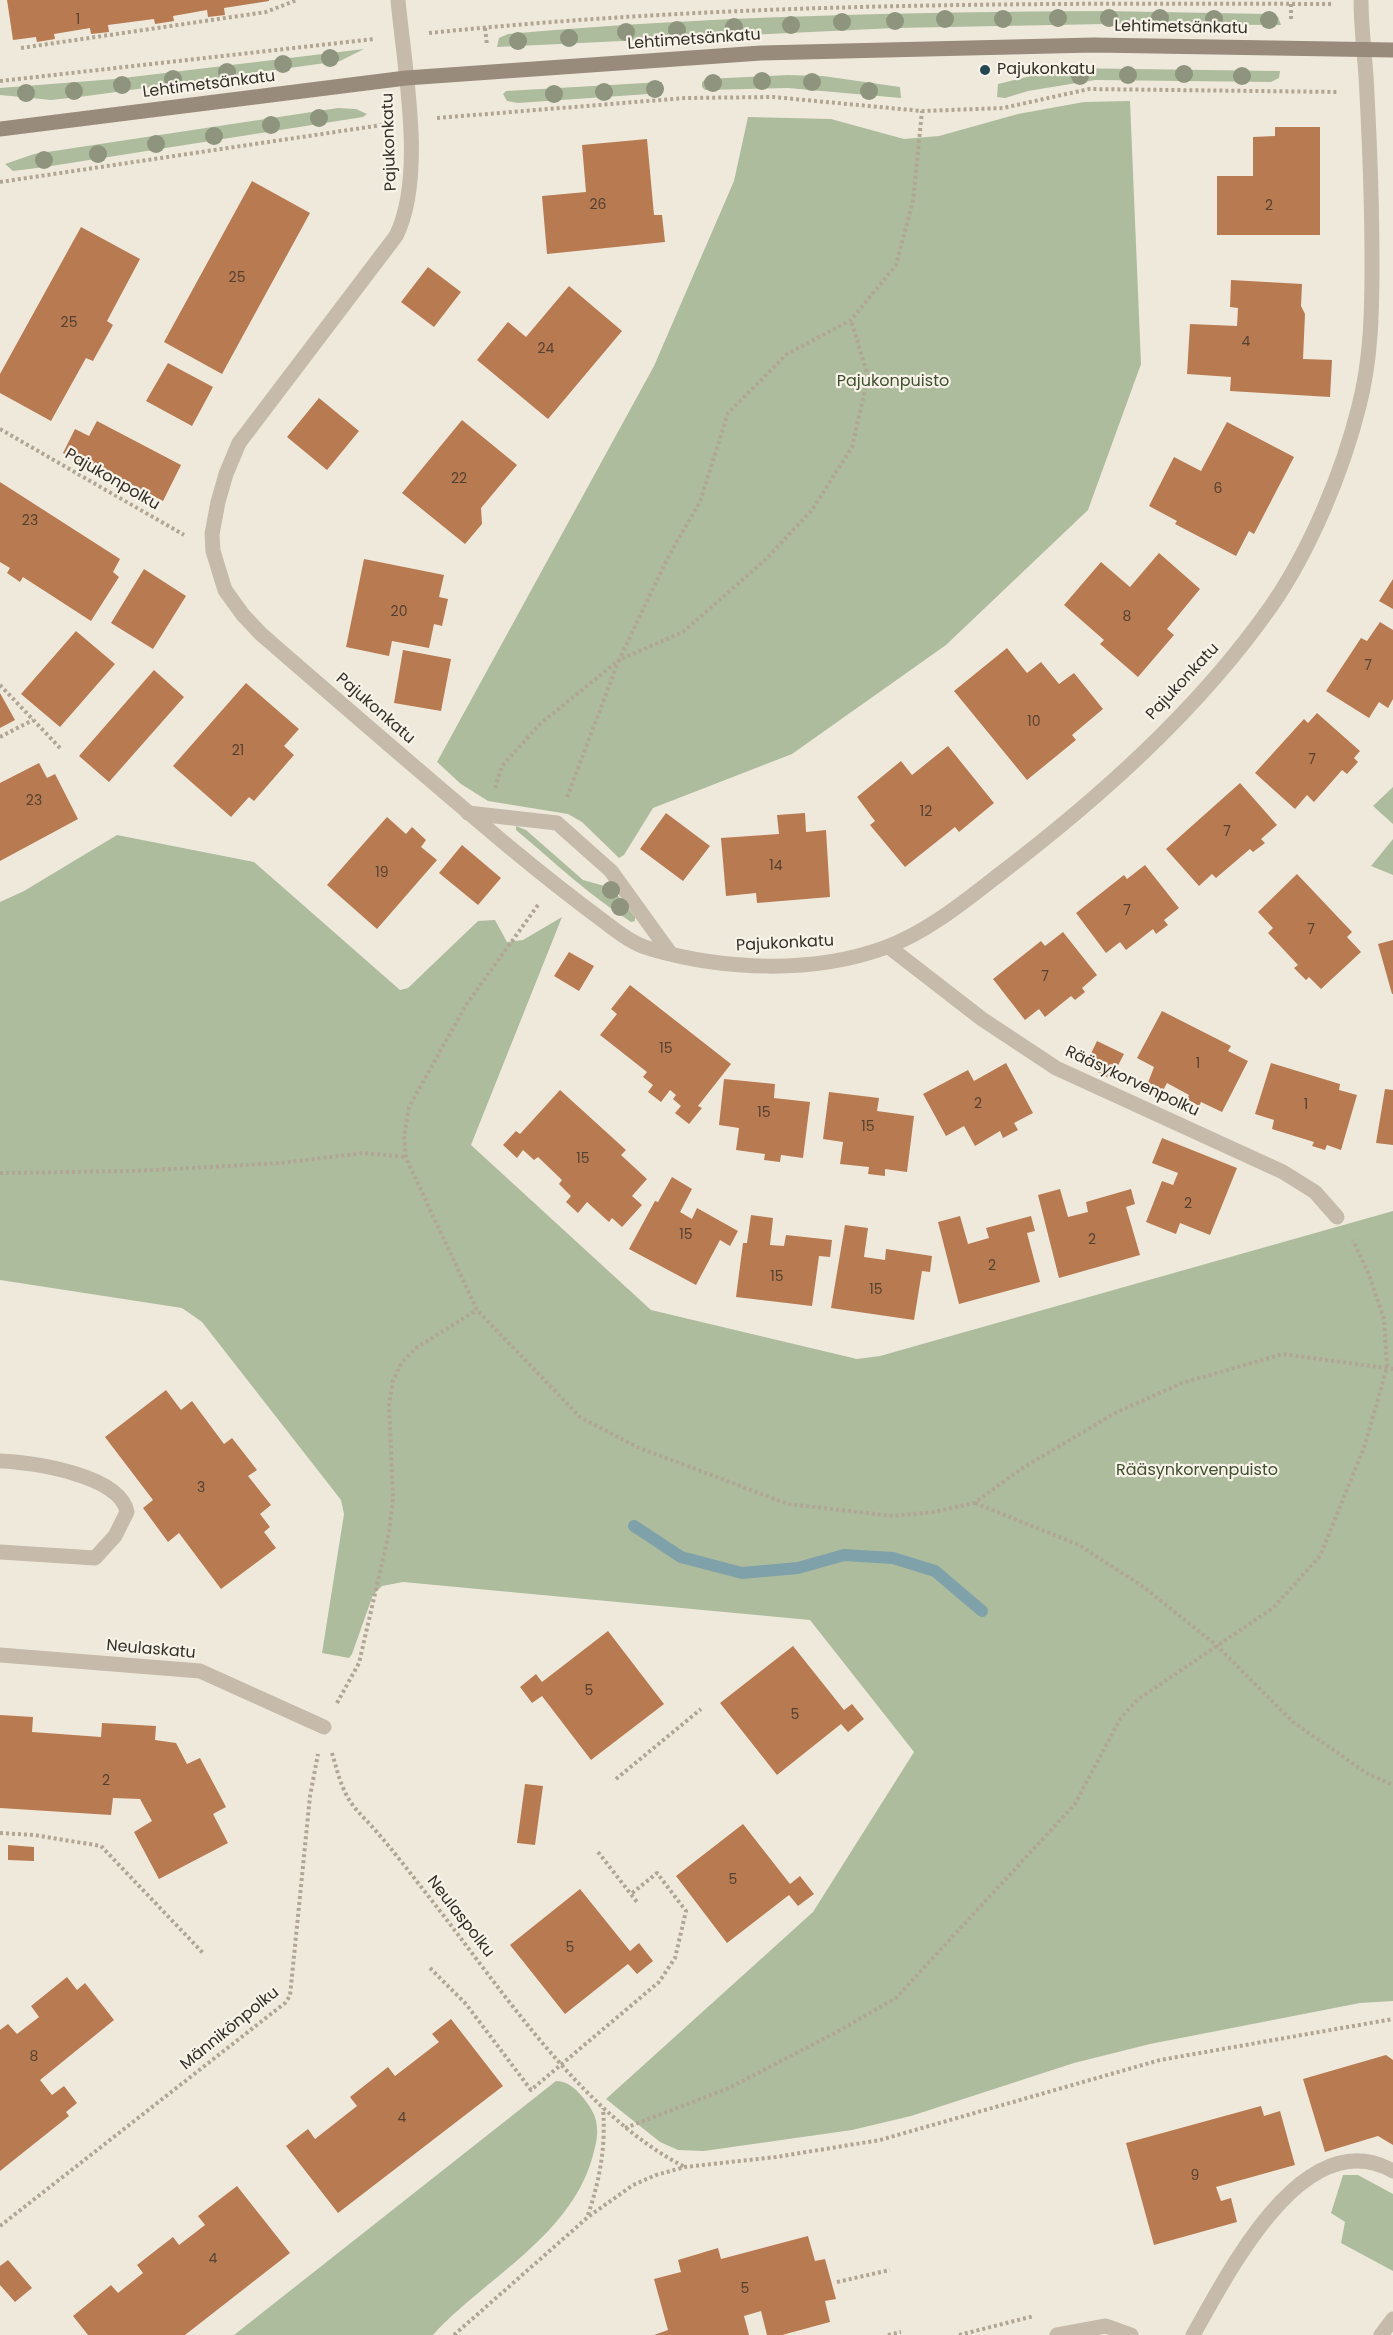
<!DOCTYPE html>
<meta charset="utf-8">
<style>
body{margin:0}
canvas{display:block;background:#efe9dc}
</style>
<canvas width="1393" height="2335"></canvas>
<script>
const ctx = document.querySelector('canvas').getContext('2d');
ctx.lineJoin = 'round';
function fill(path, color) {
  ctx.fillStyle = color;
  ctx.fill(path, 'evenodd');
}
function trace(path, color, width, dash) {
  ctx.strokeStyle = color;
  ctx.lineWidth = width;
  ctx.lineCap = dash ? 'butt' : 'round';
  ctx.setLineDash(dash || []);
  ctx.stroke(path);
}
function label(font, color, halo, rows, align = 'center') {
  ctx.font = font + ' Poppins,sans-serif';
  ctx.lineWidth = 4.5;
  ctx.setLineDash([]);
  ctx.textBaseline = 'middle';
  ctx.strokeStyle = halo;
  ctx.fillStyle = color;
  for (const [text, x, y, turn = 0] of rows) {
    ctx.save();
    ctx.translate(x, y);
    ctx.rotate((+turn || 0) * Math.PI / 180);
    ctx.textAlign = isNaN(turn) ? turn : align;
    if (halo) ctx.strokeText(text, 0, 0);
    ctx.fillText(text, 0, 0);
    ctx.restore();
  }
}
fill(new Path2D(`
 M 1105,11 L 1268,14 L 1278,17 L 1281,25 L 1107,24 L 895,28 L 497,47 L 499,38 L 508,34 C 706,16 906,12 1105,11 Z
 M 364,49 L 340,61 L 87,96 L 51,100 L 0,95 L 0,88 L 115,79 Z
 M 1063,68 L 1280,71 L 1279,78 L 1271,82 L 1095,80 L 1028,91 L 1005,98 L 997,97 L 998,84 Z
 M 788,75 L 823,76 L 900,87 L 901,98 L 788,88 L 705,90 L 702,87 L 702,82 L 706,79 Z
 M 662,82 L 663,93 L 518,103 L 507,101 L 503,94 L 506,91 Z
 M 1130,101 L 1141,364 L 1088,510 L 946,645 L 792,754 L 653,808 L 624,855 L 619,858 L 582,822 L 568,814 L 488,801 L 461,784 L 437,762 L 654,366 L 734,181 L 748,117 L 831,119 L 904,139 L 939,136 L 1018,114 L 1084,102 Z
 M 338,108 L 356,109 L 367,114 L 363,117 L 45,167 L 13,171 L 5,164 L 34,154 Z
 M 1393,787 L 1393,824 L 1373,806 Z
 M 516,826 L 526,830 L 583,880 L 612,888 L 635,917 L 635,921 L 631,922 C 590,896 553,861 516,830 Z
 M 117,835 L 254,862 L 400,990 L 408,988 L 478,921 L 495,920 L 507,942 L 523,940 L 562,917 L 471,1145 L 651,1310 L 857,1359 L 880,1356 L 1393,1211 L 1393,2001 L 1360,2003 L 1150,2044 L 1074,2063 L 911,2116 L 852,2130 L 704,2151 L 678,2150 L 660,2142 L 606,2099 L 813,1912 L 914,1752 L 810,1620 L 403,1582 L 382,1586 L 373,1595 L 352,1654 L 349,1658 L 322,1653 L 344,1514 L 341,1500 L 202,1322 L 182,1308 L 0,1280 L 0,902 L 24,891 Z
 M 1393,839 L 1393,875 L 1371,866 Z
 M 556,2081 C 570,2081 580,2093 588,2104 C 599,2119 599,2134 594,2151 C 575,2234 486,2277 433,2335 L 234,2335 Z
 M 1343,2175 L 1358,2175 L 1393,2194 L 1393,2271 L 1341,2243 L 1345,2222 L 1331,2213 Z`), '#aebc9e');
trace(new Path2D(`
 M 634,1526 L 681,1557 L 742,1573 L 798,1568 L 844,1555 L 893,1558 L 935,1571 L 982,1611`), '#7fa1a9', 12);
fill(new Path2D(`
 M 7,0 L 269,0 L 269,1 L 224,8 L 225,15 L 208,17 L 207,10 L 173,16 L 174,21 L 155,24 L 154,19 L 108,25 L 109,32 L 91,34 L 90,28 L 54,34 L 55,39 L 37,42 L 36,37 L 13,40 Z
 M 1275,127 L 1320,127 L 1320,235 L 1217,235 L 1217,176 L 1253,176 L 1253,137 L 1275,136 Z
 M 647,139 L 654,215 L 662,215 L 665,242 L 547,254 L 542,196 L 586,192 L 582,145 Z
 M 252,181 L 310,213 L 222,374 L 164,342 Z
 M 81,227 L 140,259 L 107,321 L 113,325 L 94,359 L 93,361 L 86,358 L 51,421 L 0,393 L 0,374 Z
 M 428,267 L 461,292 L 434,327 L 401,302 Z
 M 1231,280 L 1302,284 L 1301,306 L 1305,314 L 1303,359 L 1332,360 L 1330,397 L 1230,391 L 1231,377 L 1187,374 L 1190,324 L 1237,326 L 1238,308 L 1230,307 Z
 M 569,286 L 622,331 L 548,419 L 477,360 L 508,322 L 526,337 Z
 M 168,363 L 213,387 L 192,426 L 146,401 Z
 M 319,398 L 359,431 L 327,470 L 287,437 Z
 M 462,420 L 517,465 L 481,508 L 482,524 L 465,544 L 402,493 Z
 M 97,421 L 181,465 L 163,501 L 81,458 L 79,462 L 63,453 L 75,429 L 89,436 Z
 M 1227,422 L 1294,457 L 1254,534 L 1249,531 L 1236,556 L 1175,524 L 1177,521 L 1149,506 L 1174,457 L 1201,471 Z
 M 0,482 L 120,559 L 113,572 L 119,577 L 91,621 L 23,577 L 20,582 L 7,573 L 10,568 L 0,562 Z
 M 1159,553 L 1200,589 L 1167,629 L 1174,635 L 1138,677 L 1100,644 L 1104,640 L 1064,605 L 1101,562 L 1130,587 Z
 M 364,559 L 444,575 L 439,597 L 448,599 L 442,626 L 434,624 L 429,648 L 392,641 L 389,656 L 346,647 Z
 M 144,569 L 186,596 L 153,649 L 111,623 Z
 M 1393,579 L 1393,609 L 1379,601 Z
 M 1380,622 L 1393,630 L 1393,699 L 1388,708 L 1379,702 L 1369,718 L 1326,691 L 1361,638 L 1367,641 Z
 M 76,631 L 115,664 L 60,727 L 21,694 Z
 M 1007,648 L 1027,673 L 1041,662 L 1059,684 L 1074,673 L 1103,709 L 1072,735 L 1076,740 L 1027,780 L 954,691 Z
 M 403,650 L 451,659 L 441,711 L 394,703 Z
 M 154,670 L 184,697 L 109,782 L 79,756 Z
 M 246,683 L 299,729 L 284,746 L 294,755 L 254,801 L 249,797 L 231,817 L 173,766 Z
 M 0,693 L 15,720 L 0,728 Z
 M 1317,713 L 1360,751 L 1354,758 L 1358,762 L 1347,774 L 1342,770 L 1314,802 L 1307,795 L 1295,809 L 1255,773 L 1304,719 L 1308,723 Z
 M 948,746 L 994,803 L 959,832 L 955,827 L 905,867 L 870,825 L 875,821 L 857,797 L 901,761 L 912,775 Z
 M 39,763 L 47,778 L 55,774 L 78,819 L 0,861 L 0,783 Z
 M 1240,783 L 1277,825 L 1261,839 L 1265,843 L 1253,852 L 1250,849 L 1216,878 L 1212,874 L 1199,886 L 1166,849 Z
 M 666,813 L 710,846 L 683,881 L 640,849 Z
 M 805,813 L 806,832 L 826,830 L 830,897 L 757,903 L 756,893 L 726,896 L 721,838 L 779,834 L 777,815 Z
 M 387,817 L 406,834 L 412,827 L 426,840 L 421,847 L 437,860 L 377,929 L 327,885 Z
 M 462,845 L 501,878 L 478,905 L 439,873 Z
 M 1145,865 L 1179,908 L 1164,920 L 1168,925 L 1156,934 L 1153,929 L 1126,950 L 1120,942 L 1106,953 L 1076,913 L 1124,875 L 1127,879 Z
 M 1297,874 L 1352,932 L 1347,937 L 1361,952 L 1321,989 L 1309,977 L 1306,980 L 1294,968 L 1298,965 L 1268,933 L 1273,928 L 1258,912 Z
 M 1063,932 L 1097,975 L 1082,988 L 1085,992 L 1075,1000 L 1071,996 L 1045,1017 L 1039,1009 L 1025,1020 L 993,979 L 1041,941 L 1045,946 Z
 M 1393,940 L 1393,994 L 1392,994 L 1378,944 Z
 M 569,952 L 594,966 L 579,991 L 554,976 Z
 M 630,985 L 731,1064 L 698,1106 L 702,1108 L 689,1124 L 675,1113 L 681,1106 L 673,1099 L 676,1095 L 670,1090 L 661,1102 L 648,1092 L 653,1085 L 643,1077 L 647,1072 L 600,1035 L 617,1014 L 611,1009 Z
 M 1162,1011 L 1231,1046 L 1228,1051 L 1248,1061 L 1222,1112 L 1201,1102 L 1199,1106 L 1187,1099 L 1189,1095 L 1167,1083 L 1160,1096 L 1146,1088 L 1154,1067 L 1137,1058 Z
 M 1097,1041 L 1124,1054 L 1111,1079 L 1085,1066 Z
 M 1006,1063 L 1033,1113 L 1014,1123 L 1018,1130 L 1003,1138 L 1000,1131 L 975,1146 L 964,1126 L 946,1136 L 923,1094 L 968,1070 L 974,1081 Z
 M 1271,1063 L 1340,1084 L 1339,1090 L 1357,1095 L 1341,1150 L 1327,1145 L 1325,1150 L 1312,1146 L 1314,1142 L 1272,1129 L 1274,1120 L 1255,1114 Z
 M 724,1079 L 775,1084 L 774,1098 L 810,1102 L 803,1158 L 781,1155 L 780,1162 L 764,1160 L 765,1154 L 736,1150 L 739,1128 L 719,1125 Z
 M 1385,1089 L 1393,1090 L 1393,1145 L 1376,1143 Z
 M 560,1090 L 626,1150 L 621,1155 L 647,1179 L 632,1196 L 642,1205 L 622,1227 L 612,1218 L 609,1222 L 587,1202 L 578,1213 L 566,1202 L 571,1196 L 559,1184 L 562,1180 L 538,1157 L 534,1160 L 523,1150 L 517,1158 L 503,1145 L 516,1131 L 520,1134 Z
 M 829,1092 L 879,1098 L 877,1111 L 914,1116 L 907,1172 L 885,1169 L 885,1176 L 868,1174 L 869,1167 L 840,1164 L 843,1142 L 823,1139 Z
 M 1162,1138 L 1237,1168 L 1210,1235 L 1180,1223 L 1176,1234 L 1146,1222 L 1162,1181 L 1173,1185 L 1178,1173 L 1152,1163 Z
 M 672,1177 L 692,1189 L 680,1212 L 692,1219 L 697,1208 L 738,1231 L 730,1246 L 720,1240 L 696,1285 L 629,1249 L 655,1201 L 658,1202 Z
 M 1060,1189 L 1068,1217 L 1088,1212 L 1086,1202 L 1131,1189 L 1135,1204 L 1126,1207 L 1140,1255 L 1059,1278 L 1038,1195 Z
 M 751,1215 L 773,1218 L 770,1245 L 784,1246 L 786,1235 L 832,1240 L 830,1257 L 819,1256 L 812,1306 L 736,1297 L 743,1243 L 747,1243 Z
 M 960,1216 L 968,1244 L 989,1238 L 986,1228 L 1031,1216 L 1035,1231 L 1027,1233 L 1040,1282 L 959,1304 L 938,1222 Z
 M 845,1225 L 868,1228 L 864,1257 L 885,1260 L 886,1249 L 932,1256 L 930,1272 L 922,1271 L 914,1320 L 831,1308 Z
 M 166,1390 L 181,1410 L 192,1401 L 224,1444 L 232,1438 L 257,1470 L 248,1476 L 271,1505 L 260,1514 L 270,1527 L 264,1532 L 276,1548 L 221,1589 L 179,1533 L 168,1542 L 143,1508 L 153,1500 L 105,1437 Z
 M 608,1631 L 664,1704 L 591,1760 L 542,1696 L 532,1703 L 520,1687 L 536,1674 L 542,1682 Z
 M 793,1646 L 844,1710 L 852,1704 L 864,1719 L 848,1732 L 841,1724 L 777,1775 L 720,1703 Z
 M 0,1715 L 33,1717 L 32,1732 L 101,1737 L 102,1723 L 156,1726 L 155,1740 L 176,1743 L 187,1764 L 200,1758 L 226,1807 L 213,1814 L 228,1843 L 159,1879 L 134,1832 L 152,1821 L 140,1799 L 113,1798 L 111,1815 L 0,1808 Z
 M 525,1784 L 543,1786 L 535,1845 L 517,1843 Z
 M 743,1824 L 790,1884 L 800,1876 L 814,1894 L 798,1906 L 789,1895 L 727,1943 L 676,1876 Z
 M 8,1845 L 34,1847 L 34,1861 L 8,1860 Z
 M 580,1889 L 630,1951 L 639,1943 L 653,1961 L 637,1974 L 628,1964 L 565,2014 L 510,1945 Z
 M 67,1977 L 77,1990 L 85,1983 L 114,2020 L 40,2080 L 52,2095 L 64,2086 L 77,2103 L 66,2112 L 69,2116 L 0,2171 L 0,2030 L 8,2024 L 17,2034 L 39,2017 L 31,2006 Z
 M 451,2019 L 503,2086 L 338,2213 L 286,2146 L 308,2129 L 315,2139 L 357,2106 L 350,2097 L 388,2067 L 395,2076 L 439,2042 L 432,2034 Z
 M 1386,2055 L 1393,2060 L 1393,2145 L 1378,2136 L 1325,2152 L 1303,2079 Z
 M 1261,2106 L 1264,2116 L 1280,2111 L 1295,2165 L 1216,2187 L 1221,2201 L 1231,2198 L 1237,2222 L 1154,2245 L 1126,2143 Z
 M 237,2186 L 290,2253 L 185,2335 L 88,2335 L 73,2316 L 111,2285 L 118,2293 L 143,2273 L 137,2265 L 173,2237 L 179,2245 L 205,2225 L 198,2216 Z
 M 808,2236 L 815,2261 L 825,2259 L 836,2299 L 825,2301 L 830,2322 L 782,2335 L 767,2335 L 761,2311 L 744,2316 L 749,2335 L 654,2335 L 668,2330 L 654,2279 L 681,2272 L 678,2260 L 718,2248 L 721,2259 Z
 M 8,2260 L 32,2288 L 15,2302 L 0,2285 L 0,2266 Z`), '#b87a51');
trace(new Path2D(`
 M 1291,4 L 1291,21
 M 485,28 L 487,45
 M 429,33 C 729,2 1031,3 1332,4
 M 21,48 L 266,12 L 297,0
 M 0,81 L 374,39
 M 437,118 L 685,98 L 773,97 L 922,111 L 1003,108 L 1089,89 L 1338,92
 M 0,182 L 382,125
 M 0,429 L 184,535
 M 0,685 L 60,748
 M 0,737 L 33,720
 M 495,788 L 502,766 L 540,724 L 619,660 L 668,557 L 700,502 L 728,413 L 787,354 L 851,320 L 896,265 L 913,201 L 922,111
 M 567,797 L 619,660 L 683,632 L 765,560 L 812,510 L 852,447 L 868,377 L 851,320
 M 538,905 L 466,1005 L 409,1107 L 404,1136 L 406,1158 L 477,1310 L 580,1417 L 637,1447 L 788,1504 L 893,1516 L 933,1512 L 974,1503 L 1021,1469 L 1115,1413 L 1182,1383 L 1283,1354 L 1393,1369
 M 0,1173 L 135,1171 L 281,1163 L 364,1153 L 406,1157
 M 975,1503 L 1079,1545 L 1145,1588 L 1216,1645 L 1293,1722 L 1368,1774 L 1393,1785
 M 337,1703 L 359,1663 L 389,1533 L 393,1499 L 389,1404 L 393,1381 L 402,1362 L 416,1348 L 477,1310
 M 332,1753 C 336,1766 339,1780 345,1792 C 352,1808 365,1818 376,1831 C 396,1854 414,1878 433,1902 C 502,1990 584,2116 685,2167
 M 616,1779 L 701,1709
 M 0,1833 L 34,1835 L 101,1846 L 203,1953
 M 598,1852 L 637,1902
 M 430,1968 L 466,2004 L 531,2090 L 659,1982 L 675,1958 L 686,1911 L 657,1873 L 631,1894
 M 625,2128 L 729,2088 L 835,2033 L 896,1998 L 1075,1804 L 1120,1719 L 1137,1700 L 1273,1608 L 1320,1556 L 1365,1445 L 1387,1367 L 1384,1319 L 1369,1275 L 1353,1240
 M 588,2215 C 600,2179 606,2146 603,2108
 M 0,2226 L 285,2003 L 290,1996 L 310,1796 L 318,1754
 M 837,2282 L 890,2270
 M 454,2335 L 588,2217 L 633,2185 L 656,2175 L 685,2167 L 776,2157 L 880,2140 L 1160,2060 L 1393,2019
 M 888,2335 L 901,2332
 M 959,2335 L 1034,2316`), '#b1a594', 4, [3, 3]);
trace(new Path2D(`
 M 468,813 L 557,823 L 611,871 L 670,953
 M 0,1461 C 32,1462 120,1475 127,1512 L 115,1536 L 95,1558 L 0,1552
 M 1193,2335 C 1227,2276 1303,2120 1393,2171
 M 1381,2335 L 1393,2319`), '#c6bbaa', 15);
trace(new Path2D(`
 M 398,0 C 404,67 426,176 396,236 L 239,443 L 226,474 L 218,502 L 212,534 L 213,551 L 225,590 L 243,615 L 261,634 C 344,706 428,779 513,850 C 542,874 571,897 602,920 C 617,931 632,944 651,949 C 724,970 812,974 884,948 C 924,934 963,903 996,877 C 1097,800 1198,711 1272,605 C 1310,550 1343,471 1359,406 C 1371,360 1372,312 1372,265 C 1372,208 1370,151 1367,95 C 1366,63 1361,31 1361,0
 M 889,947 L 982,1019 L 1056,1068 L 1283,1172 L 1315,1192 L 1337,1217
 M 0,1655 L 200,1671 L 324,1727
 M 1057,2335 L 1106,2326 L 1131,2335`), '#c6bbaa', 15);
trace(new Path2D(`
 M 0,129 L 406,78 L 761,53 L 1094,45 L 1393,50`), '#998b7b', 15);
ctx.fillStyle = '#8e947d';
for (const [x, y] of [
 [1058,18],
 [1109,18],
 [1160,18],
 [945,19],
 [1003,19],
 [1214,19],
 [1269,20],
 [895,21],
 [842,22],
 [791,25],
 [734,27],
 [677,30],
 [626,32],
 [569,38],
 [518,41],
 [330,58],
 [283,64],
 [227,72],
 [1184,74],
 [1128,75],
 [1080,76],
 [1242,76],
 [173,79],
 [762,81],
 [812,82],
 [713,83],
 [122,85],
 [655,89],
 [74,91],
 [869,91],
 [604,92],
 [26,93],
 [554,94],
 [319,118],
 [271,125],
 [214,136],
 [156,144],
 [98,154],
 [44,160],
 [611,890],
 [620,907]
]) {
  ctx.beginPath();
  ctx.arc(x, y, 9, 0, 2 * Math.PI);
  ctx.fill();
}
for (const [x, y, r, color] of [
 [985,70,6,"#234751"]
]) {
  const dot = new Path2D();
  dot.arc(x, y, r, 0, 2 * Math.PI);
  ctx.fillStyle = color;
  ctx.fill(dot);
  trace(dot, '#f7f3e8', 2);
}
label('14px', '#554132', null, [
 ["1",78,20],
 ["26",598,205],
 ["2",1269,206],
 ["25",237,278],
 ["25",69,323],
 ["4",1246,342],
 ["24",546,349],
 ["22",459,479],
 ["6",1218,489],
 ["23",30,521],
 ["20",399,612],
 ["8",1127,617],
 ["7",1368,666],
 ["10",1034,722],
 ["21",238,751],
 ["7",1312,760],
 ["23",34,801],
 ["12",926,812],
 ["7",1227,832],
 ["14",776,866],
 ["19",382,873],
 ["7",1127,911],
 ["7",1311,930],
 ["7",1045,977],
 ["15",666,1049],
 ["1",1198,1064],
 ["2",978,1104],
 ["1",1306,1105],
 ["15",764,1113],
 ["15",868,1127],
 ["15",583,1159],
 ["2",1188,1204],
 ["15",686,1235],
 ["2",1092,1240],
 ["2",992,1266],
 ["15",777,1277],
 ["15",876,1290],
 ["3",201,1488],
 ["5",589,1691],
 ["5",795,1715],
 ["2",106,1781],
 ["5",733,1880],
 ["5",570,1948],
 ["8",34,2057],
 ["4",402,2118],
 ["9",1195,2176],
 ["4",213,2259],
 ["5",745,2289]
]);
label('16px', '#342e28', '#f7f3e8', [
 ["Lehtimetsänkatu",1181,28,1],
 ["Lehtimetsänkatu",694,40,-4],
 ["Lehtimetsänkatu",209,85,-7],
 ["Pajukonkatu",390,142,-92],
 ["Pajukonpolku",112,480,30],
 ["Pajukonkatu",1183,682,-47],
 ["Pajukonkatu",375,709,41],
 ["Pajukonkatu",785,944,-3],
 ["Rääsykorvenpolku",1132,1082,25],
 ["Neulaskatu",151,1650,5],
 ["Neulaspolku",460,1917,52],
 ["Männikönpolku",230,2029,-39]
]);
label('16px', '#342e28', '#f7f3e8', [
 ["Pajukonkatu",997,70]
], 'left');
label('16px', '#3f4f2f', '#f7f3e8', [
 ["Pajukonpuisto",893,382],
 ["Rääsynkorvenpuisto",1197,1471]
]);
</script>
